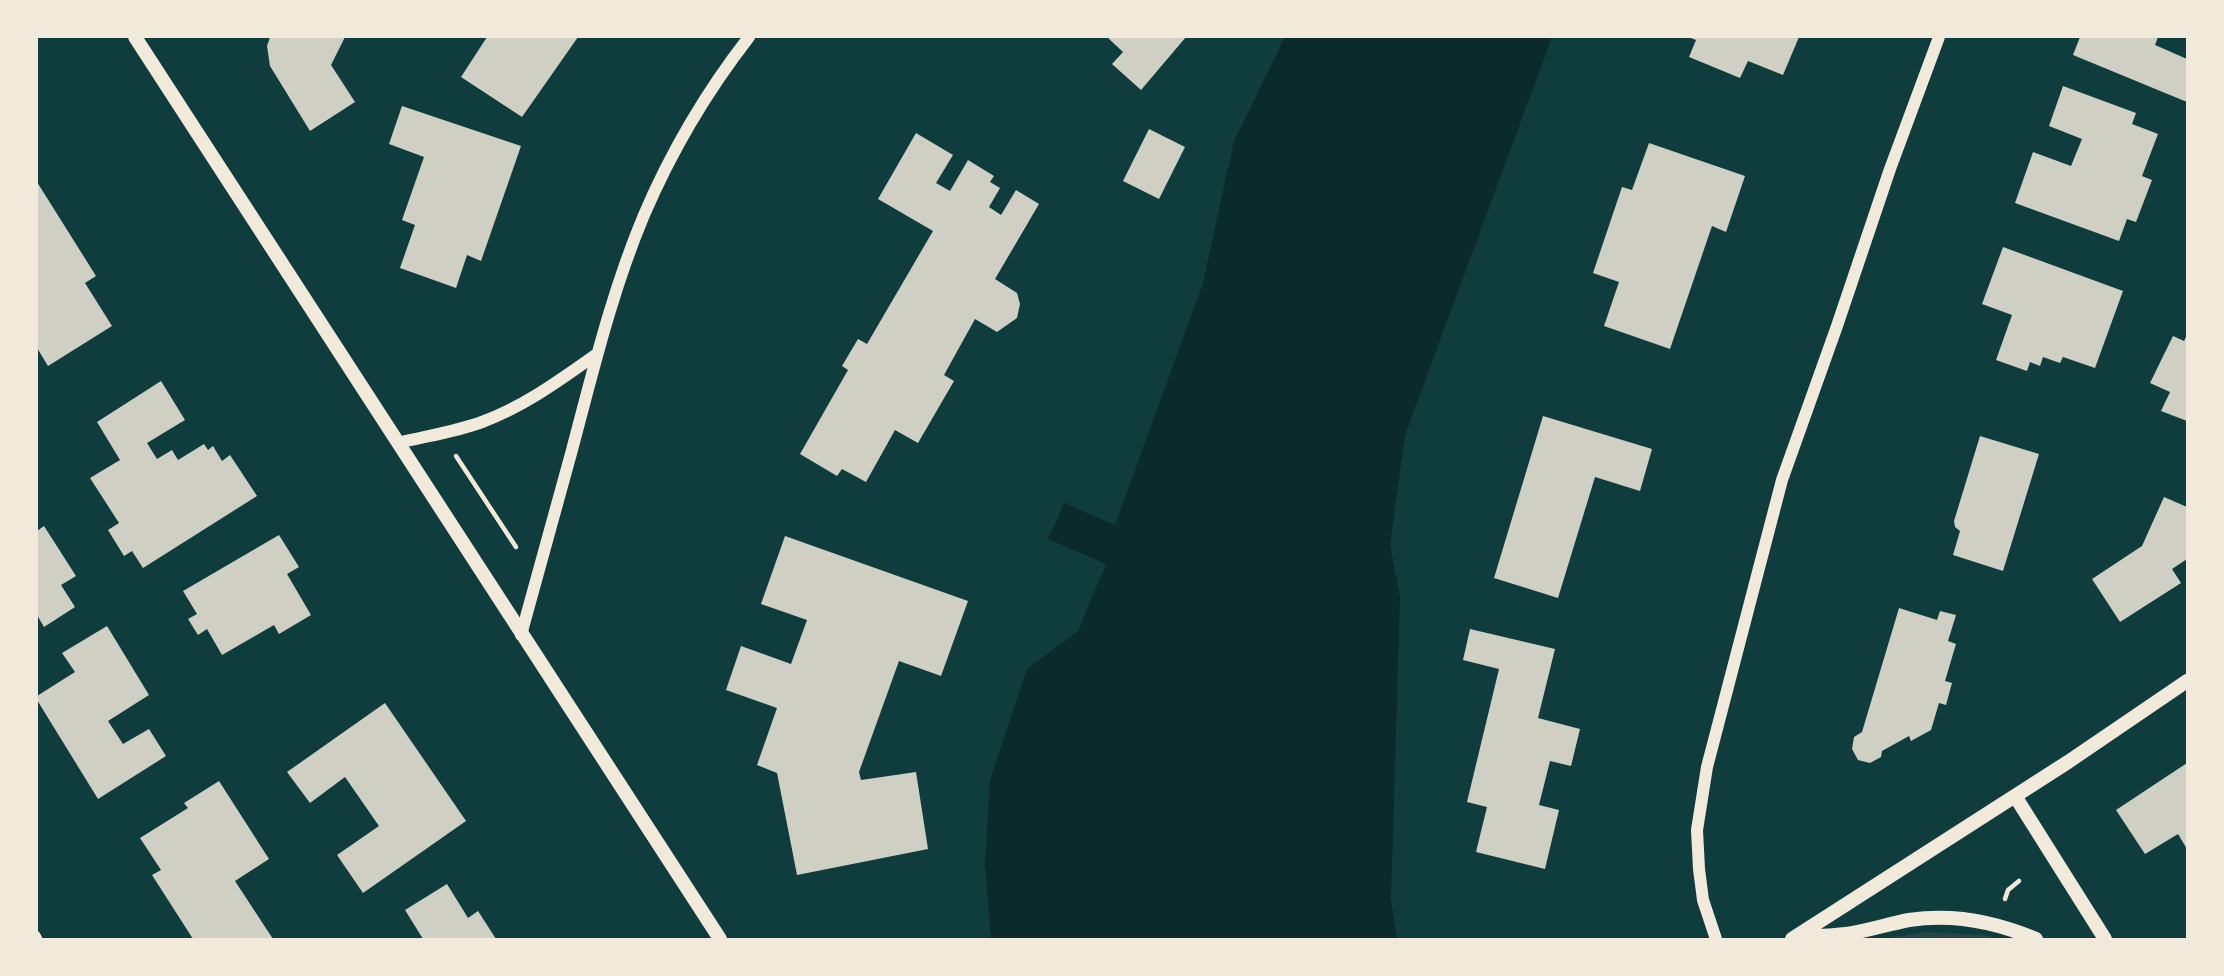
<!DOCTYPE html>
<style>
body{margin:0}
#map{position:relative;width:2224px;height:976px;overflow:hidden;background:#0f3d3e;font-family:Arial,sans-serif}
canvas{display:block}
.frame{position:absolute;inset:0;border:38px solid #f1e9da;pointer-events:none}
</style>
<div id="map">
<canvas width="2224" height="976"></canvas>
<div class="frame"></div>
</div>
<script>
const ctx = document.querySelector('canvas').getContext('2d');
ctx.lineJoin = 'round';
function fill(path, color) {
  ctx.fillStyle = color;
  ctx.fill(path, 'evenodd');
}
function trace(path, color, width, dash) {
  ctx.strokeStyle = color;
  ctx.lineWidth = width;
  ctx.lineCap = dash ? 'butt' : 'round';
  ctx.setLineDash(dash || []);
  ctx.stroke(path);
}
fill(new Path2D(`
 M 1925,932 L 1985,935 L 1995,939 L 1886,939 Z`), '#244646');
fill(new Path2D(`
 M 1285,37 L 1552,37 L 1405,435 L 1390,545 L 1400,597 L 1391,900 L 1397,939 L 991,939 L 985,864 L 990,780 L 1027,669 L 1078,631 L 1106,564 L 1048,539 L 1064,503 L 1115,525 L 1203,283 L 1234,141 Z`), '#0a2a2b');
fill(new Path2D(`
 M 270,37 L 345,37 L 331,65 L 355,102 L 310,131 L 270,66 L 267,46 Z
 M 487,37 L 578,37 L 522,117 L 461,77 Z
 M 1107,37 L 1186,37 L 1141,90 L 1112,64 L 1123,52 Z
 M 1688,37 L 1799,37 L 1783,75 L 1748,61 L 1740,78 L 1689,57 L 1696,40 Z
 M 2080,37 L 2158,37 L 2155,45 L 2187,59 L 2187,102 L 2073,55 Z
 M 2063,86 L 2136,113 L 2132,124 L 2158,134 L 2142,176 L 2152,180 L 2136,222 L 2127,219 L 2119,241 L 2015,203 L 2033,152 L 2071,166 L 2082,139 L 2049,126 Z
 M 402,106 L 521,146 L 481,261 L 467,255 L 456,288 L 400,268 L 415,225 L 402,220 L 424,157 L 389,144 Z
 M 1149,129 L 1185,147 L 1159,199 L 1123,181 Z
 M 916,133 L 953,155 L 936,183 L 950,191 L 968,160 L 994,176 L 990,182 L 1000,188 L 989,207 L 1001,215 L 1016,190 L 1039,204 L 995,279 L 1017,293 L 1020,304 L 1017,318 L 997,332 L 975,319 L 944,375 L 954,381 L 918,443 L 895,430 L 866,482 L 842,469 L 837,476 L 800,454 L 848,370 L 842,366 L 858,339 L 867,344 L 933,231 L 878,199 Z
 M 1649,143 L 1745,176 L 1726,232 L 1712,226 L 1670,349 L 1604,326 L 1619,282 L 1593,273 L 1622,187 L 1632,190 Z
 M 37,182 L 96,276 L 85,283 L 112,326 L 48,366 L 37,348 Z
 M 2003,247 L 2123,291 L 2095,368 L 2063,357 L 2060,363 L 2043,357 L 2040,366 L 2030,362 L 2027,371 L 1996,360 L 2012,315 L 1982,304 Z
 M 2187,335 L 2187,421 L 2161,411 L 2170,392 L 2150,383 L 2173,336 L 2184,341 Z
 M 161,381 L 185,420 L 147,443 L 157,459 L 172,450 L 178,460 L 204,444 L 208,450 L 213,446 L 222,461 L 230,455 L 257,496 L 143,568 L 132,551 L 124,556 L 108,530 L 119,523 L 90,478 L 120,460 L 97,422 Z
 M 1543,416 L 1652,449 L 1640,491 L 1595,477 L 1558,598 L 1494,578 Z
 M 1980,436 L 2039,454 L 2003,571 L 1953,555 L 1960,531 L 1955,527 L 1954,521 Z
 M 2164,497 L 2187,507 L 2187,559 L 2172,569 L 2181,583 L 2120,622 L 2092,579 L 2142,546 Z
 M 44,526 L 76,576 L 61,585 L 75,607 L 44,627 L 37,615 L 37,531 Z
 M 279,535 L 299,567 L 287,574 L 311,615 L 279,634 L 274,625 L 222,655 L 207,629 L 198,635 L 188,619 L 197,614 L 183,591 Z
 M 785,536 L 968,601 L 941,676 L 899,661 L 859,772 L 861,780 L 916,772 L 928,849 L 797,875 L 777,773 L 757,765 L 777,708 L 726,690 L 741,646 L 791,664 L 807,620 L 761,604 Z
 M 1899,608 L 1937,620 L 1940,611 L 1956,615 L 1948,641 L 1956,644 L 1945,681 L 1952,683 L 1946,705 L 1939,703 L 1931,730 L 1911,741 L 1909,736 L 1882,751 L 1881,757 L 1870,763 L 1858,760 L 1852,749 L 1854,737 L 1862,732 Z
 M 107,626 L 149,695 L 108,721 L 123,744 L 149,729 L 166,756 L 98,799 L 37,700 L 37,696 L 75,672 L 62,653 Z
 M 1470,629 L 1555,649 L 1538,718 L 1580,729 L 1571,766 L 1550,761 L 1539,805 L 1559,810 L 1545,869 L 1476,852 L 1487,807 L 1467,802 L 1499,669 L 1463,660 Z
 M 385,703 L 466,821 L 363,893 L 337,855 L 379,826 L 345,777 L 310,803 L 287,772 Z
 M 2187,763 L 2187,849 L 2178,834 L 2145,854 L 2116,810 Z
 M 219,781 L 269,859 L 235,881 L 273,939 L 193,939 L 152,875 L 161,870 L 140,838 L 188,808 L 184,803 Z
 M 447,884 L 468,918 L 478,911 L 496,939 L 423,939 L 405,910 Z`), '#cfcfc3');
trace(new Path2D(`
 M 456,456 L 516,547
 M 2005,899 L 2008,890 L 2019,881`), '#f1e9da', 4.5);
trace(new Path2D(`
 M 37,935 L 39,939`), '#f1e9da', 7);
trace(new Path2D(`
 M 398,443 C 426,436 455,432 482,422 C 525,406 560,380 597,354
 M 521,635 C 538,573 555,512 572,450 C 593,371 612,291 644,215 C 671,152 707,91 749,37
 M 1716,939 L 1703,900 L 1699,869 L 1697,830 L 1707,767 L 1782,480 L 1837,326 L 1890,169 L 1939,37`), '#f1e9da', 12);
trace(new Path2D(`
 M 135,37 L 720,939
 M 2015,796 L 2105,939
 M 1797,937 C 1813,936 1830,936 1846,934 C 1867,931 1888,924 1909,920 C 1954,913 1996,922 2036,939
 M 1792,939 L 2068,762 L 2187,681`), '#f1e9da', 14);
</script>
